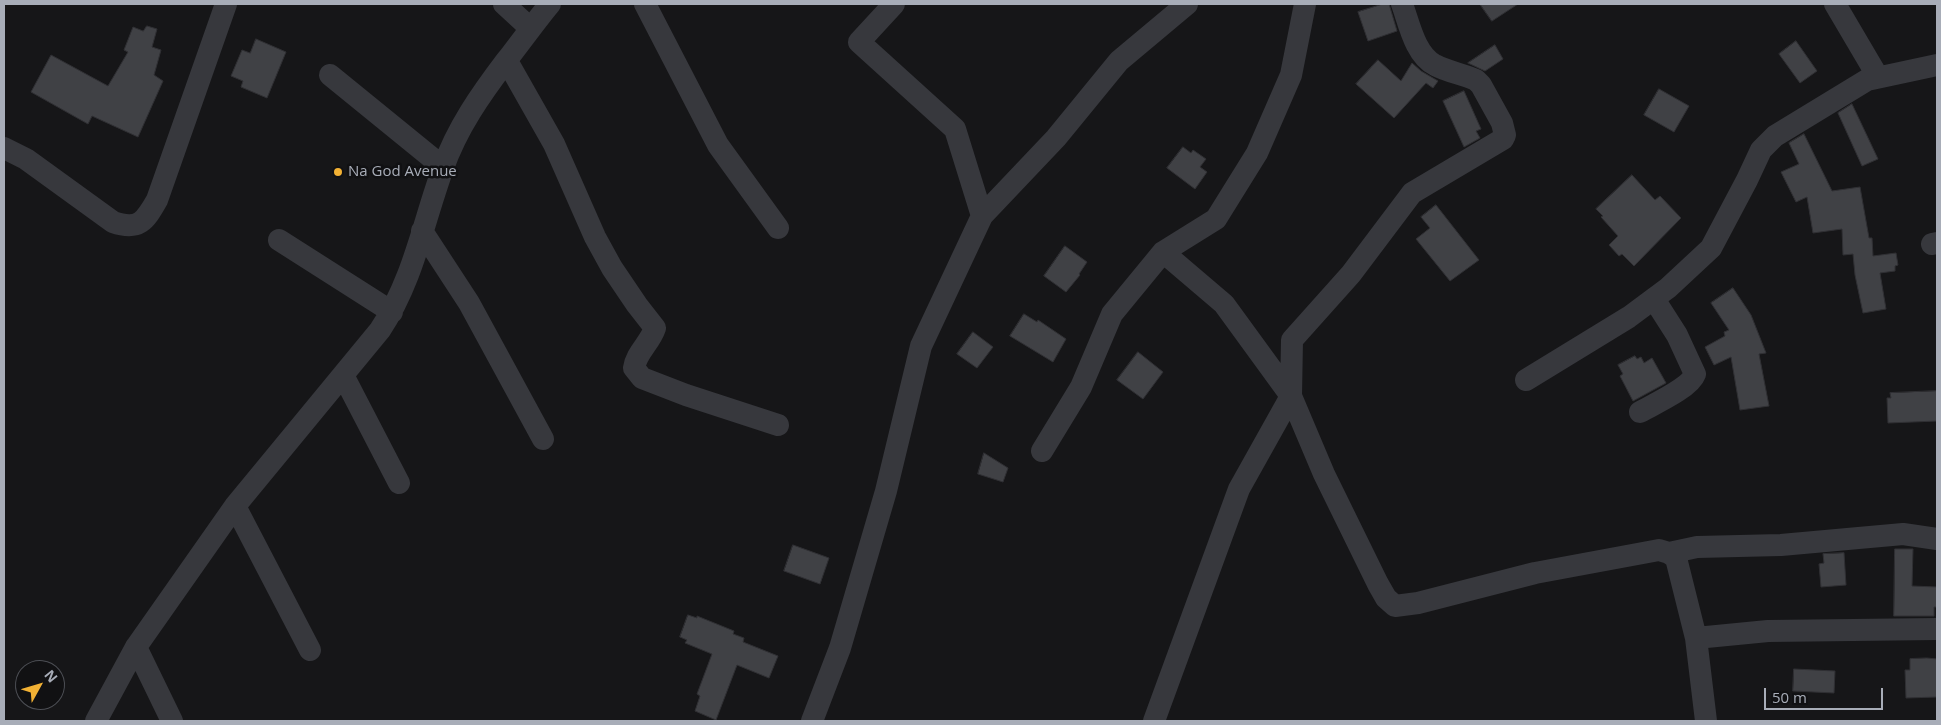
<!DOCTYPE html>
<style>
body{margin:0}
#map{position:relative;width:1941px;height:725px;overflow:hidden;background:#161618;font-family:"Open Sans",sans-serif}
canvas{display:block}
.frame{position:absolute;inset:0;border:5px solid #a8adb8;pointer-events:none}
.north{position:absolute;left:15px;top:660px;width:50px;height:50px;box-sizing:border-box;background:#111113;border:1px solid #4d4f55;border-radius:50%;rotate:51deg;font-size:14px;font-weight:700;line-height:20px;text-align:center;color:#a8adb8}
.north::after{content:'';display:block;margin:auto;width:18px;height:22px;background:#f2b134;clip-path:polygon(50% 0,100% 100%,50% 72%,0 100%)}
.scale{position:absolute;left:1764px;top:688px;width:119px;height:22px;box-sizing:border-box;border:2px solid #a8adb8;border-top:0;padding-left:6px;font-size:15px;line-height:18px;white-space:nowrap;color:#a8adb8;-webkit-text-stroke:4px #111113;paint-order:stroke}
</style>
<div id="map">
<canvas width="1941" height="725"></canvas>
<div class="frame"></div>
<div class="north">N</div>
<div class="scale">50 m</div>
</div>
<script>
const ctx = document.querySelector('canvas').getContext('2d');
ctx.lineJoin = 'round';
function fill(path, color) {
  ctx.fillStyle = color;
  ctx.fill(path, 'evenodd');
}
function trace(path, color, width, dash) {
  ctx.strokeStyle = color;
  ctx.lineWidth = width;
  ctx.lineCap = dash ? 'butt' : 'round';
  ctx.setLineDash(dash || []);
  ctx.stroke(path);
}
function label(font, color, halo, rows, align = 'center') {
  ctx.font = font + ' "Open Sans",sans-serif';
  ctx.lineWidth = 5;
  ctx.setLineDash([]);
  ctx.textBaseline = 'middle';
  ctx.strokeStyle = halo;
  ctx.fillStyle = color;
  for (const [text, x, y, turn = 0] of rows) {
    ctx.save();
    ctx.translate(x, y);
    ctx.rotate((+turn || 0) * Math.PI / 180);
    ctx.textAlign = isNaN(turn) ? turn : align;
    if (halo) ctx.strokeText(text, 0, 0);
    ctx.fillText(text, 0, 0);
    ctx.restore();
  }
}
const building = new Path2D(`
 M 1383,4 L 1389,4 L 1397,31 L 1368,41 L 1358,12 Z
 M 1480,4 L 1518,4 L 1492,21 Z
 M 147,26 L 157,29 L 152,47 L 161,50 L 154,75 L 163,81 L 138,137 L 92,116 L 88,124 L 31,92 L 51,55 L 108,86 L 128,52 L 124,50 L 133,27 L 143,31 Z
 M 256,39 L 286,52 L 267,98 L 241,87 L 243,81 L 231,76 L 242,50 L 250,53 Z
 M 1796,41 L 1817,71 L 1800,83 L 1779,54 Z
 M 1495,45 L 1503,59 L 1485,71 L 1468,63 Z
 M 1378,60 L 1401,81 L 1412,63 L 1421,71 L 1438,81 L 1433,88 L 1426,83 L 1394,118 L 1356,84 Z
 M 1659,89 L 1689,106 L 1674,132 L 1644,115 Z
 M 1464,91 L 1481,129 L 1476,131 L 1480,138 L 1464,147 L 1443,101 Z
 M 1852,104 L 1878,159 L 1862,166 L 1838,113 Z
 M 1804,134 L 1832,191 L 1860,187 L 1869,238 L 1872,238 L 1873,256 L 1896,253 L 1898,265 L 1895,266 L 1895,271 L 1880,273 L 1886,309 L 1863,313 L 1855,275 L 1853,254 L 1843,255 L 1842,229 L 1813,233 L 1807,197 L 1796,202 L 1781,172 L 1799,164 L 1789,143 Z
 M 1183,147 L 1191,153 L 1193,150 L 1206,159 L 1200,167 L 1207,172 L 1195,189 L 1167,168 Z
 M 1632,175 L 1655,200 L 1660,196 L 1681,218 L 1634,266 L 1622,254 L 1619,256 L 1609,245 L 1618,236 L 1601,217 L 1603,216 L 1596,209 Z
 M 1436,205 L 1479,260 L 1450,281 L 1416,239 L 1430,228 L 1421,217 Z
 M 1065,246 L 1087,262 L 1079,274 L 1080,275 L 1066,292 L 1044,276 Z
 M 1733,288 L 1751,315 L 1766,353 L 1759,354 L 1769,406 L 1740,410 L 1731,357 L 1714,365 L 1705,347 L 1725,336 L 1724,332 L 1729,330 L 1711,303 Z
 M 1024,314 L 1037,322 L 1038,320 L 1066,339 L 1053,362 L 1010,336 Z
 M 973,332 L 993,347 L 977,368 L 957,354 Z
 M 1138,352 L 1163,372 L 1143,399 L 1117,380 Z
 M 1635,356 L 1637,359 L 1641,357 L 1644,363 L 1652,358 L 1666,383 L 1633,401 L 1620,376 L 1623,374 L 1618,365 Z
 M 1937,391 L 1937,421 L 1888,423 L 1887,398 L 1891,398 L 1890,393 Z
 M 984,453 L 1008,468 L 1003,482 L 978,474 Z
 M 793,545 L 829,558 L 820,584 L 784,571 Z
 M 1895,549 L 1913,549 L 1912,586 L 1937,587 L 1937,607 L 1934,607 L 1934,616 L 1894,616 Z
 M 1844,553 L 1846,585 L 1821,587 L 1819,564 L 1824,563 L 1823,554 Z
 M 688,615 L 697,618 L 697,616 L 734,631 L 733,634 L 744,638 L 743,642 L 778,656 L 769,678 L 737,665 L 716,720 L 695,711 L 700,696 L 697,694 L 712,654 L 685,643 L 687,640 L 680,637 Z
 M 1927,658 L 1937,659 L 1937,697 L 1906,698 L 1905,670 L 1910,670 L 1910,659 Z
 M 1794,669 L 1835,671 L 1834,693 L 1793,691 Z`);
fill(building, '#404145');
trace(building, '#303034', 1);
trace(new Path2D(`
 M 504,4 L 530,28
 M 645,4 L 718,145 L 778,228
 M 894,4 L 859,42 L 955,129 L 982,216
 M 1835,4 L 1878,77
 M 507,61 L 554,144 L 595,237 L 612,268 L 637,305 L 655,328 C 650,343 636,353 634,368 L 642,378 L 686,395 L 778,425
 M 330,75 L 443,167
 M 4,148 L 26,159 L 113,222 C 139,231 145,221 157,200 L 226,4
 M 422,231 L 469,303 L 543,439
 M 279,240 L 392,312
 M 1932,244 L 1937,243
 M 1163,252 L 1224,304 L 1291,396 L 1324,474 L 1378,584 L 1386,598 L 1395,606 L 1418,603 L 1535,573 L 1659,550 L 1669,553 L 1676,558 L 1696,638 L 1706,721
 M 343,375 L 399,483
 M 1526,380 L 1629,317 L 1668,288 L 1711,248 L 1747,180 L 1761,150 L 1775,136 L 1867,80 L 1937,65
 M 1640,412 C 1654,404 1690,388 1695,374 L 1677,335 L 1654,299
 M 1042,451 L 1081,387 L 1112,314 L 1163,252 L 1216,219 L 1257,153 L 1291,75 L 1305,4
 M 235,506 L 310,650
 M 1669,553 L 1697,547 L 1781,545 L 1903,534 L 1937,539
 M 1696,638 L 1768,631 L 1937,629
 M 136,647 L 172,721
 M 96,721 L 136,647 L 235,506 L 380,330 C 413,281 423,223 443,168 C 457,128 481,94 506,61 C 521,42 535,22 550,4
 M 812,721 L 840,648 L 886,491 L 921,346 L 982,216 L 1056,138 L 1119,61 L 1187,4
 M 1154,721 L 1239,489 L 1291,396 L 1292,340 L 1351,274 L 1412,193 L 1503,139 L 1505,135 L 1502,123 L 1481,85 L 1476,80 C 1463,74 1448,72 1435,65 C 1415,55 1409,23 1402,4`), '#37383d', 22);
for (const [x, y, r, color] of [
 [338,172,5,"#f2b134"]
]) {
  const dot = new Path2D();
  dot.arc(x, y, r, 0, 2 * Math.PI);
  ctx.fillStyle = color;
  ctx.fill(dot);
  trace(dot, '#111113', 2);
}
label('15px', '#a8adb8', '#111113', [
 ["Na God Avenue",348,172]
], 'left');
</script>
